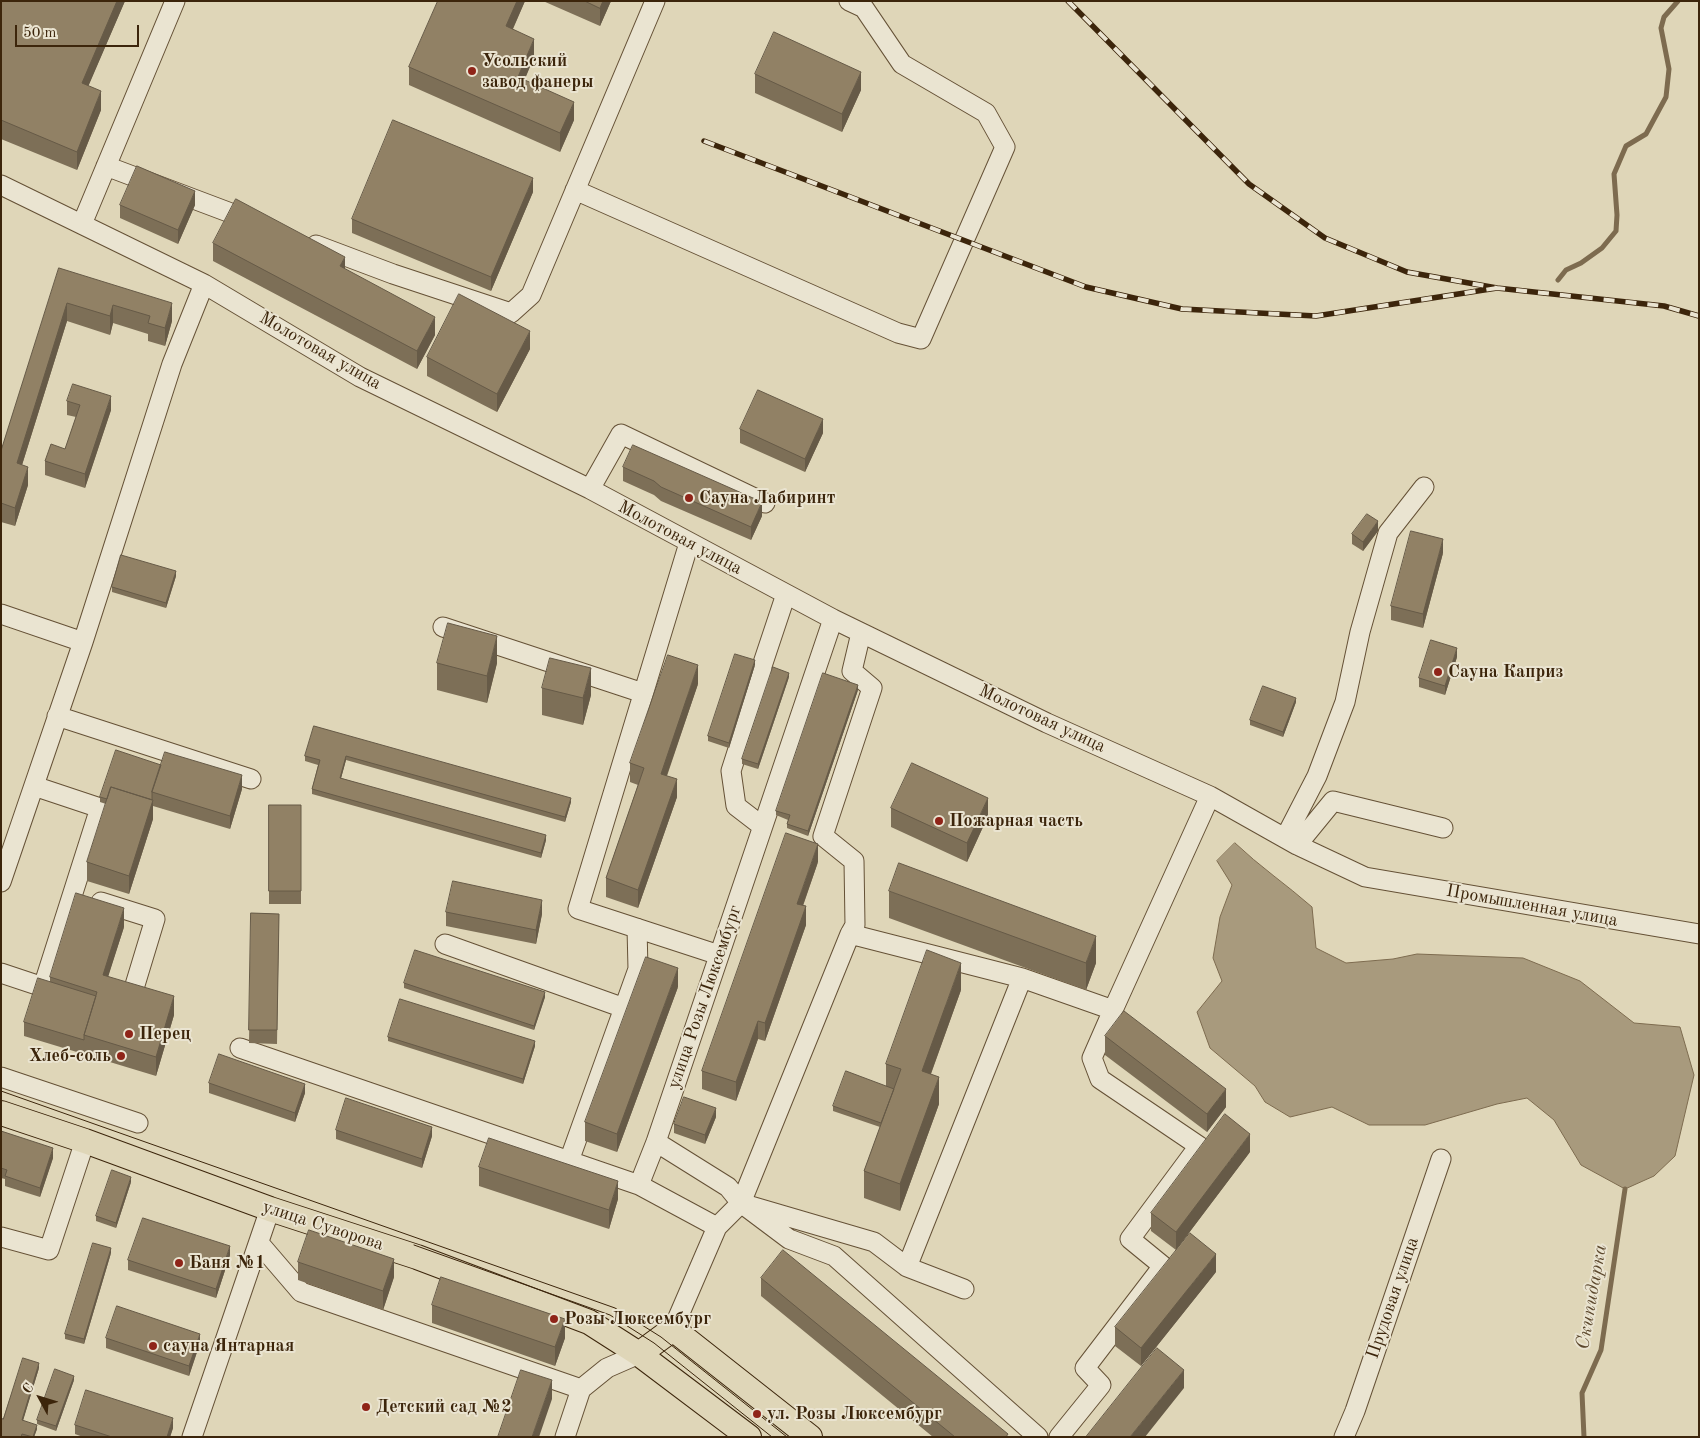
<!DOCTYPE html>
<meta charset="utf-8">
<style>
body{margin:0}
#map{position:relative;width:1700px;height:1438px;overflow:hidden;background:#dfd6b8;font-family:"Old Standard TT",serif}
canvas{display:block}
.frame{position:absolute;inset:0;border:2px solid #3c250b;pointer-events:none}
.north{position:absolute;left:15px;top:1373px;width:50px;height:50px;-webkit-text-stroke:4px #eae4d1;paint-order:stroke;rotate:309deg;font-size:14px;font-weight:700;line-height:20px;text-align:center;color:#3c250b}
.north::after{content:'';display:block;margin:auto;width:18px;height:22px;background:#3c250b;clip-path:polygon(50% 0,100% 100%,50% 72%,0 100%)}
.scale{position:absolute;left:15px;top:25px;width:124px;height:22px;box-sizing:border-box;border:2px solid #3c250b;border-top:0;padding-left:6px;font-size:15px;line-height:18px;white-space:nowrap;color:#3c250b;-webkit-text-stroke:4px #eae4d1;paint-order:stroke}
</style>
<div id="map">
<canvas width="1700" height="1438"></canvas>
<div class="frame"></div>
<div class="north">С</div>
<div class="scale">50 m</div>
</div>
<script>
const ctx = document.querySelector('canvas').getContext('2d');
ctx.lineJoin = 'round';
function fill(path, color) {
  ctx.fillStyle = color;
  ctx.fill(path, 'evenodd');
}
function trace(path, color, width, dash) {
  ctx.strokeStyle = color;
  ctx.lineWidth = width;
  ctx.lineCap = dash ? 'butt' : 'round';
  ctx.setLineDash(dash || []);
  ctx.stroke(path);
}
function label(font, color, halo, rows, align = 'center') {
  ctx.font = font + ' "Old Standard TT",serif';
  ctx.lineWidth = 4;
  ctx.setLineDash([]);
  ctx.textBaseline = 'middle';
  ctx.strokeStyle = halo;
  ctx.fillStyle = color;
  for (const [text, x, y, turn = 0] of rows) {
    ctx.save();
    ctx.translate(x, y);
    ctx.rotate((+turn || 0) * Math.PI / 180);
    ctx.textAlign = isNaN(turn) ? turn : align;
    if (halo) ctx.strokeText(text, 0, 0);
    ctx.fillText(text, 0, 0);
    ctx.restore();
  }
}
const water = new Path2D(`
 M 1235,843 C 1259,866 1287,885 1312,907 L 1316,948 L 1346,963 L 1393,959 L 1417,954 L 1523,958 L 1580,981 L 1634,1023 L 1680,1027 L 1694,1075 L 1675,1156 L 1654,1176 L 1625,1189 L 1581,1165 L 1554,1120 L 1527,1098 L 1497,1104 L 1425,1125 L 1369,1125 L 1332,1107 L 1290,1117 L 1265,1102 L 1255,1086 L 1210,1048 L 1197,1012 L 1222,981 L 1213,958 L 1220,917 L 1232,885 L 1217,861 Z`);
fill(water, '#a89a7d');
trace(water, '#7d6b4f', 1);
trace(new Path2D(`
 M 1558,280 L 1566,270 L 1581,263 L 1602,248 L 1616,231 L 1617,215 L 1614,174 L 1626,146 L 1646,134 L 1666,97 L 1669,69 L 1661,28 L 1664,17 L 1678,1
 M 1584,1437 L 1582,1393 L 1601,1350 L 1625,1189`), '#7d6b4f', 5);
const minor = new Path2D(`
 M 106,166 L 252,221
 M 1,185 L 204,284 L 360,377 L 590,489 L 833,619 L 1047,723 L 1210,796 L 1297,845 L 1365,877 L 1699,934
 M 575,190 L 898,333 L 921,339 L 1005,147 L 986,113 L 902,64 L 864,8 L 849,1
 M 82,224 L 175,1
 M 316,245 L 393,274 L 511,313 L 531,295 L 655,1
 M 590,489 L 621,434 L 765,503
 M 689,543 L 578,909 L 719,955
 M 1,614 L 83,642
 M 443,627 L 643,693
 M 57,716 L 251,779
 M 762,826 L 736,806 L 731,771 L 762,674 L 762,666 L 786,594
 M 1285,838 L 1317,776 L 1345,702 L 1360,632 L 1388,533 L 1424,487
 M 1297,845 L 1333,801 L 1443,828
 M 1,882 L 83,642 L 172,364 L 204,284
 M 101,902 L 155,919 L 135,985
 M 850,934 L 855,925 L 854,861 L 823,836 L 872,688 L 852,671 L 861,633
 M 445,944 L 624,1008
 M 1,973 L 43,987 L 100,808 L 34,786
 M 240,1048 L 639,1185 L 717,1227 L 673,1329
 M 1,1077 L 138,1123
 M 656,1142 L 728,1187 L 741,1203 L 789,1239 L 834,1256 L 1038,1437
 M 569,1161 L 638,969 L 637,928
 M 639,1185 L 656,1142 L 833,619
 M 751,1206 L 874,1242 L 907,1267 L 964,1289
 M 717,1227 L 741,1203 L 850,934 L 1022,978 L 1113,1010 L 1210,796
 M 1,1237 L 49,1250 L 85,1141
 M 259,1243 L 301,1292 L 581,1389
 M 907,1267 L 1022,978
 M 192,1437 L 270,1209
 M 565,1437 L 581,1389 L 607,1368 L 639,1354
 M 1059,1437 L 1101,1385 L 1085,1368 L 1163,1266 L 1130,1239 L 1199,1146 L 1100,1079 L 1092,1058 L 1113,1010
 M 1344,1437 L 1355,1411 L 1441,1159`);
const major = new Path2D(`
 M 1,1113 L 85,1141 L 270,1209 L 417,1257 L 589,1322 L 639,1354 L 749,1437
 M 639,1354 L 673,1329 L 810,1437`);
trace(minor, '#655136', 21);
trace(major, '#3c250b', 26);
trace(minor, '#eae4d1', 19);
trace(major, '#dfd6b8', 24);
trace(new Path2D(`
 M 1,1091 L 615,1308 L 661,1337 L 787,1437
 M 414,1245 L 610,1315 L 654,1343 L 772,1437`), '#3c250b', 1);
const rail = new Path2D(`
 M 1068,1 L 1249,184 L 1325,238 L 1407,272 L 1497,288 L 1664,306 L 1699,316
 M 704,141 L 1086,287 L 1182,309 L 1316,316 L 1497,288`);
trace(rail, '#3c250b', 5.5);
trace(rail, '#eae4d1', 4, [11]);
fill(new Path2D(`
 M 1,1 L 125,1 L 88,86 L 101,110 L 77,170 L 1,139 Z
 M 438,1 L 525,1 L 513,29 L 534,57 L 524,80 L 574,120 L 560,152 L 409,85 L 409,67 Z
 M 543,1 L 611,1 L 600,26 Z
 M 755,74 L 861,90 L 842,132 L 755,93 Z
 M 533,192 L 491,291 L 352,233 L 352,219 Z
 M 120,205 L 195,205 L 178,244 L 120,218 Z
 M 213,243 L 435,335 L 417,369 L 213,261 Z
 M 59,268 L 172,321 L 165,346 L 148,341 L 148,334 L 113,323 L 110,335 L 67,321 L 22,465 L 28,485 L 15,526 L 1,522 L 1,451 Z
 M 530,349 L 497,412 L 427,376 L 427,357 Z
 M 67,401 L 111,410 L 85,488 L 45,475 L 45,461 L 65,449 L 76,417 L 67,415 Z
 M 740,429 L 823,433 L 805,472 L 740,443 Z
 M 623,467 L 762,516 L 751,540 L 661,501 L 654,495 L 623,481 Z
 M 1378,531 L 1363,551 L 1352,544 L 1352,534 Z
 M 1443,553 L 1423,628 L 1391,620 L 1391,606 Z
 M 176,576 L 166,608 L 112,592 L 112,587 Z
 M 1457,657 L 1445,695 L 1419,687 L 1419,678 Z
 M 437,663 L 497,663 L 487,703 L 437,690 Z
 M 755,665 L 729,748 L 708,741 L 708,736 Z
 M 789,677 L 758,769 L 742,764 L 742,759 Z
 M 698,684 L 667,776 L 677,797 L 638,908 L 606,897 L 606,878 L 638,785 L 630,782 L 630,763 Z
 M 542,688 L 591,695 L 583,725 L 542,715 Z
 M 858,690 L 808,836 L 787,828 L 787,824 L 788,820 L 776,815 L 776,811 Z
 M 1296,702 L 1283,737 L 1250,725 L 1250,720 Z
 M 314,726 L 571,802 L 565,822 L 346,760 L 341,778 L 546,840 L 541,858 L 312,794 L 312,789 L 318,765 L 305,761 L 305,756 Z
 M 161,765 L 242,789 L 230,829 L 153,806 L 153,819 L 129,894 L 87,881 L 87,862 L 106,804 L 100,802 L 100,797 Z
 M 269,805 L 301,805 L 301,904 L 269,904 Z
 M 891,808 L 988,816 L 967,862 L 891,827 Z
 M 818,862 L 803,906 L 806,925 L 765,1041 L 758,1039 L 736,1101 L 702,1089 L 702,1071 Z
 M 889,891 L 1096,963 L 1086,990 L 889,918 Z
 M 446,912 L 542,914 L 536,944 L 446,926 Z
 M 251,913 L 279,914 L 277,1044 L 249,1043 Z
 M 124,927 L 108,976 L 174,1015 L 156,1076 L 24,1036 L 24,1022 L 50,982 L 50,977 Z
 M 404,983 L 545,997 L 534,1030 L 404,988 Z
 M 678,987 L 617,1152 L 585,1141 L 585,1122 Z
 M 961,990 L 931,1074 L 939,1104 L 900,1211 L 864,1198 L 864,1171 L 880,1127 L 833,1111 L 833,1106 L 886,1086 L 886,1064 Z
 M 1105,1036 L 1226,1107 L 1207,1132 L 1105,1055 Z
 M 388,1037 L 535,1046 L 523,1084 L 388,1041 Z
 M 209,1083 L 305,1093 L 295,1122 L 209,1093 Z
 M 716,1117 L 705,1144 L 674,1133 L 674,1124 Z
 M 336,1130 L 432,1136 L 422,1168 L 336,1139 Z
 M 1,1131 L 53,1158 L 40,1197 L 5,1186 L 5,1179 L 1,1178 Z
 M 1250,1152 L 1176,1250 L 1151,1231 L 1151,1213 Z
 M 479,1167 L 618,1199 L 609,1229 L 479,1186 Z
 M 131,1182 L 116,1228 L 96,1221 L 96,1216 Z
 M 111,1253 L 84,1344 L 65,1339 L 65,1334 Z
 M 230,1255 L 216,1298 L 128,1270 L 128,1260 Z
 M 298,1262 L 394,1277 L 383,1310 L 298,1280 Z
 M 1216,1272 L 1141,1366 L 1115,1346 L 1115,1327 Z
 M 761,1278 L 1008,1437 L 933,1437 L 761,1296 Z
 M 432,1305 L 565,1338 L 555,1366 L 432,1323 Z
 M 106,1338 L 200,1343 L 189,1376 L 106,1348 Z
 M 39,1368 L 23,1420 L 37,1429 L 34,1437 L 1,1437 L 3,1419 Z
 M 74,1380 L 56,1431 L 37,1424 L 37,1420 Z
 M 75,1425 L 173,1428 L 170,1437 L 83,1437 L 75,1434 Z`), '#7d6f57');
fill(new Path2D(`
 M 117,1 L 125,1 L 82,101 L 82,83 Z
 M 517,1 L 525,1 L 506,44 L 506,26 Z
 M 603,1 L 611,1 L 600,26 L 600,8 Z
 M 534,39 L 534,57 L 518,96 L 518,77 Z
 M 861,72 L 861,90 L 842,132 L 842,114 Z
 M 101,91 L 101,110 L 77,170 L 77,152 Z
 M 574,102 L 574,120 L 560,152 L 560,133 Z
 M 533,178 L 533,192 L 491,291 L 491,277 Z
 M 195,191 L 195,205 L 178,244 L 178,230 Z
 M 345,257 L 345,275 L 340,266 Z
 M 67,303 L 67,321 L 17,481 L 17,463 Z
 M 172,303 L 172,321 L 165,346 L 165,328 Z
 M 113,305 L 113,323 L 110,335 L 110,316 Z
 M 435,317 L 435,335 L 417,369 L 417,351 Z
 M 530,331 L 530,349 L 497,412 L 497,394 Z
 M 111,396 L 111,410 L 85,488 L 85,474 Z
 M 823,419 L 823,433 L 805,472 L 805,459 Z
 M 28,467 L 28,485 L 15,526 L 15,508 Z
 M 762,502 L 762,516 L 751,540 L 751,527 Z
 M 1378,521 L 1378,531 L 1363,551 L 1363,542 Z
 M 1443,539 L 1443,553 L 1423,628 L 1423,614 Z
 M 176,571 L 176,576 L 166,608 L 166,603 Z
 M 497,636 L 497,663 L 487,703 L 487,676 Z
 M 1457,648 L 1457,657 L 1445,695 L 1445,686 Z
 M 755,660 L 755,665 L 729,748 L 729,743 Z
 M 698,665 L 698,684 L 661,792 L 661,774 Z
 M 591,668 L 591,695 L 583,725 L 583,698 Z
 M 789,673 L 789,677 L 758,769 L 758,764 Z
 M 858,685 L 858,690 L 808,836 L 808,831 Z
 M 1296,698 L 1296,702 L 1283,737 L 1283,732 Z
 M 346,756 L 346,760 L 340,782 L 340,778 Z
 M 242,775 L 242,789 L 230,829 L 230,816 Z
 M 677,779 L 677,797 L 638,908 L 638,890 Z
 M 571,798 L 571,802 L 565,822 L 565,817 Z
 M 988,798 L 988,816 L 967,862 L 967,843 Z
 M 153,800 L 153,819 L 129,894 L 129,876 Z
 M 546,835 L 546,840 L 541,858 L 541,853 Z
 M 818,844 L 818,862 L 797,922 L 797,904 Z
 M 542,900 L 542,914 L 536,944 L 536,930 Z
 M 806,906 L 806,925 L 765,1041 L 765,1023 Z
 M 124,908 L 124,927 L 103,993 L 103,975 Z
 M 1096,936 L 1096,963 L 1086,990 L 1086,963 Z
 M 961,963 L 961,990 L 922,1098 L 922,1071 Z
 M 678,968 L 678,987 L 617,1152 L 617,1134 Z
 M 545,992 L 545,997 L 534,1030 L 534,1026 Z
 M 174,996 L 174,1015 L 156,1076 L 156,1057 Z
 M 758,1021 L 758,1039 L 736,1101 L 736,1082 Z
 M 535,1041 L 535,1046 L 523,1084 L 523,1079 Z
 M 939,1077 L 939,1104 L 900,1211 L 900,1184 Z
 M 305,1084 L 305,1093 L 295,1122 L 295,1113 Z
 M 1226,1089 L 1226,1107 L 1207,1132 L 1207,1114 Z
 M 716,1108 L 716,1117 L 705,1144 L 705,1135 Z
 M 432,1127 L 432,1136 L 422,1168 L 422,1159 Z
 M 1250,1134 L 1250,1152 L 1176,1250 L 1176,1232 Z
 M 53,1148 L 53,1158 L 40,1197 L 40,1188 Z
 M 131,1177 L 131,1182 L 116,1228 L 116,1223 Z
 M 618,1181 L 618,1199 L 609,1229 L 609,1210 Z
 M 230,1246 L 230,1255 L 216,1298 L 216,1289 Z
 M 111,1248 L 111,1253 L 84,1344 L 84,1339 Z
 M 1216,1254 L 1216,1272 L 1141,1366 L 1141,1348 Z
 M 394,1259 L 394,1277 L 383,1310 L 383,1291 Z
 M 565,1319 L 565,1338 L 555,1366 L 555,1347 Z
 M 200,1334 L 200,1343 L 189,1376 L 189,1366 Z
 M 39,1363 L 39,1368 L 22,1424 L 22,1420 Z
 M 1184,1370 L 1184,1388 L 1145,1437 L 1130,1437 Z
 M 74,1376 L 74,1380 L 56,1431 L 56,1426 Z
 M 552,1380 L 552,1399 L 539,1437 L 532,1437 Z
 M 173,1418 L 173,1428 L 170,1437 L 167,1437 Z
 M 37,1425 L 37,1429 L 34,1437 L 33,1437 Z`), '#665a47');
const building = new Path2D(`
 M 1,1 L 117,1 L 82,83 L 101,91 L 77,152 L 1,120 Z
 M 438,1 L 517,1 L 506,26 L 534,39 L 518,77 L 574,102 L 560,133 L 409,67 Z
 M 585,1 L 603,1 L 600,8 Z
 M 774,32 L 861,72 L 842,114 L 755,74 Z
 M 393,120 L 533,178 L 491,277 L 352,219 Z
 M 137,166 L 195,191 L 178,230 L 120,205 Z
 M 236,199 L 345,257 L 340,266 L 435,317 L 417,351 L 213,243 Z
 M 59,268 L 172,303 L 165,328 L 148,323 L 150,316 L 113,305 L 110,316 L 67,303 L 17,463 L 28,467 L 15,508 L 1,503 L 1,451 Z
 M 459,294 L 530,331 L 497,394 L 427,357 Z
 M 73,384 L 111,396 L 85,474 L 45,461 L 51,444 L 65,449 L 80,405 L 67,401 Z
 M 758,390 L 823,419 L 805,459 L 740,429 Z
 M 633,445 L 762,502 L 751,527 L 661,487 L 654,481 L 623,467 Z
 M 1367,514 L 1378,521 L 1363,542 L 1352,534 Z
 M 1411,531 L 1443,539 L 1423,614 L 1391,606 Z
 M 121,555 L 176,571 L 166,603 L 112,587 Z
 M 448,623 L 497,636 L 487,676 L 437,663 Z
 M 1431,640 L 1457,648 L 1445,686 L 1419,678 Z
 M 735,654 L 755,660 L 729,743 L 708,736 Z
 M 668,655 L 698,665 L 661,774 L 677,779 L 638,890 L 606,878 L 644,768 L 630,763 Z
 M 550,658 L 591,668 L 583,698 L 542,688 Z
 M 773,667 L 789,673 L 758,764 L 742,759 Z
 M 823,673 L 858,685 L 808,831 L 787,824 L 790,815 L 776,811 Z
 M 1263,686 L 1296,698 L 1283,732 L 1250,720 Z
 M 314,726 L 571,798 L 565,817 L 346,756 L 340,778 L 546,835 L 541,853 L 312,789 L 320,760 L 305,756 Z
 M 116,750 L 161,765 L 152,792 L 152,800 L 111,787 L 107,799 L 100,797 Z
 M 165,752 L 242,775 L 230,816 L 152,792 Z
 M 912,763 L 988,798 L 967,843 L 891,808 Z
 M 111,787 L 153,800 L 129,876 L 87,862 Z
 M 269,805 L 301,805 L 301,891 L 269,891 Z
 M 786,833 L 818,844 L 797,904 L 806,906 L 765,1023 L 758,1021 L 736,1082 L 702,1071 Z
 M 899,863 L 1096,936 L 1086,963 L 889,891 Z
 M 453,881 L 542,900 L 536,930 L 446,912 Z
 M 76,893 L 124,908 L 103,975 L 174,996 L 156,1057 L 84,1035 L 97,992 L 50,977 Z
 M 251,913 L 279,914 L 277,1030 L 249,1030 Z
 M 415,950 L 545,992 L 534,1026 L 404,983 Z
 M 927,950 L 961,963 L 922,1071 L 939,1077 L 900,1184 L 864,1171 L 901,1069 L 886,1064 Z
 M 646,957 L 678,968 L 617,1134 L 585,1122 Z
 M 38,978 L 96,996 L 84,1035 L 84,1040 L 24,1022 Z
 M 400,999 L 535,1041 L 523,1079 L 388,1037 Z
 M 1124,1011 L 1226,1089 L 1207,1114 L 1105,1036 Z
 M 219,1054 L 305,1084 L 295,1113 L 209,1083 Z
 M 846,1071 L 894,1089 L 881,1123 L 833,1106 Z
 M 684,1097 L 716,1108 L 705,1135 L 674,1124 Z
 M 346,1098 L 432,1127 L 422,1159 L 336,1130 Z
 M 1225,1114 L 1250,1134 L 1176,1232 L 1151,1213 Z
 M 1,1131 L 53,1148 L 40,1188 L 5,1176 L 7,1170 L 1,1168 Z
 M 489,1138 L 618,1181 L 609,1210 L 479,1167 Z
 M 112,1170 L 131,1177 L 116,1223 L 96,1216 Z
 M 143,1218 L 230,1246 L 216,1289 L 128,1260 Z
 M 309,1230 L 394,1259 L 383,1291 L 298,1262 Z
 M 1190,1233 L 1216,1254 L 1141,1348 L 1115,1327 Z
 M 93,1243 L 111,1248 L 84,1339 L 65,1334 Z
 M 783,1250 L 1008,1434 L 1006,1437 L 955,1437 L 761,1278 Z
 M 441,1277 L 565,1319 L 555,1347 L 432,1305 Z
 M 117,1306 L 200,1334 L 189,1366 L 106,1338 Z
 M 1157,1348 L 1184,1370 L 1130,1437 L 1086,1437 Z
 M 23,1358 L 39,1363 L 22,1420 L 37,1425 L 33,1437 L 22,1434 L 21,1437 L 1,1437 L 1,1418 L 3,1419 Z
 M 55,1369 L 74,1376 L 56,1426 L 37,1420 Z
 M 521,1370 L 552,1380 L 532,1437 L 498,1437 Z
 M 86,1390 L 173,1418 L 167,1437 L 112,1437 L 75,1425 Z`);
fill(building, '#918165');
trace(building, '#665a47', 1);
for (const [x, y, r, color] of [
 [472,71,5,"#8f2418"],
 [689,498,5,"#8f2418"],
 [1438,672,5,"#8f2418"],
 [939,821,5,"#8f2418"],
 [129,1034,5,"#8f2418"],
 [121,1056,5,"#8f2418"],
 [179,1263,5,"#8f2418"],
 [554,1319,5,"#8f2418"],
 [153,1346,5,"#8f2418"],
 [366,1407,5,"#8f2418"],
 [757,1414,5,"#8f2418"]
]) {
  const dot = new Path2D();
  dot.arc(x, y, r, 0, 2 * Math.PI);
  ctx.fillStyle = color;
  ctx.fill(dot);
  trace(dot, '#eae4d1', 2);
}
label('bold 18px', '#3c250b', '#eae4d1', [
 ["Усольский",482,61],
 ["завод фанеры",482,82],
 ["Сауна Лабиринт",699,498],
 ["Сауна Каприз",1448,672],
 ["Пожарная часть",949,821],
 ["Перец",139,1034],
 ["Хлеб-соль",111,1056,"right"],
 ["Баня №1",189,1263],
 ["Розы Люксембург",564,1319],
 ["сауна Янтарная",163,1346],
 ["Детский сад №2",376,1407],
 ["ул. Розы Люксембург",767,1414]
], 'left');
label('18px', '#3c250b', '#eae4d1', [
 ["Молотовая улица",320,351,30],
 ["Молотовая улица",680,538,28],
 ["Молотовая улица",1042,719,25],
 ["Промышленная улица",1532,906,10],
 ["улица Розы Люксембург",705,997,-71],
 ["улица Суворова",323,1226,18],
 ["Прудовая улица",1393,1298,-71]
]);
label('italic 19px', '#5c482d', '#eae4d1', [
 ["Скипидарка",1592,1297,-80]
]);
</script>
